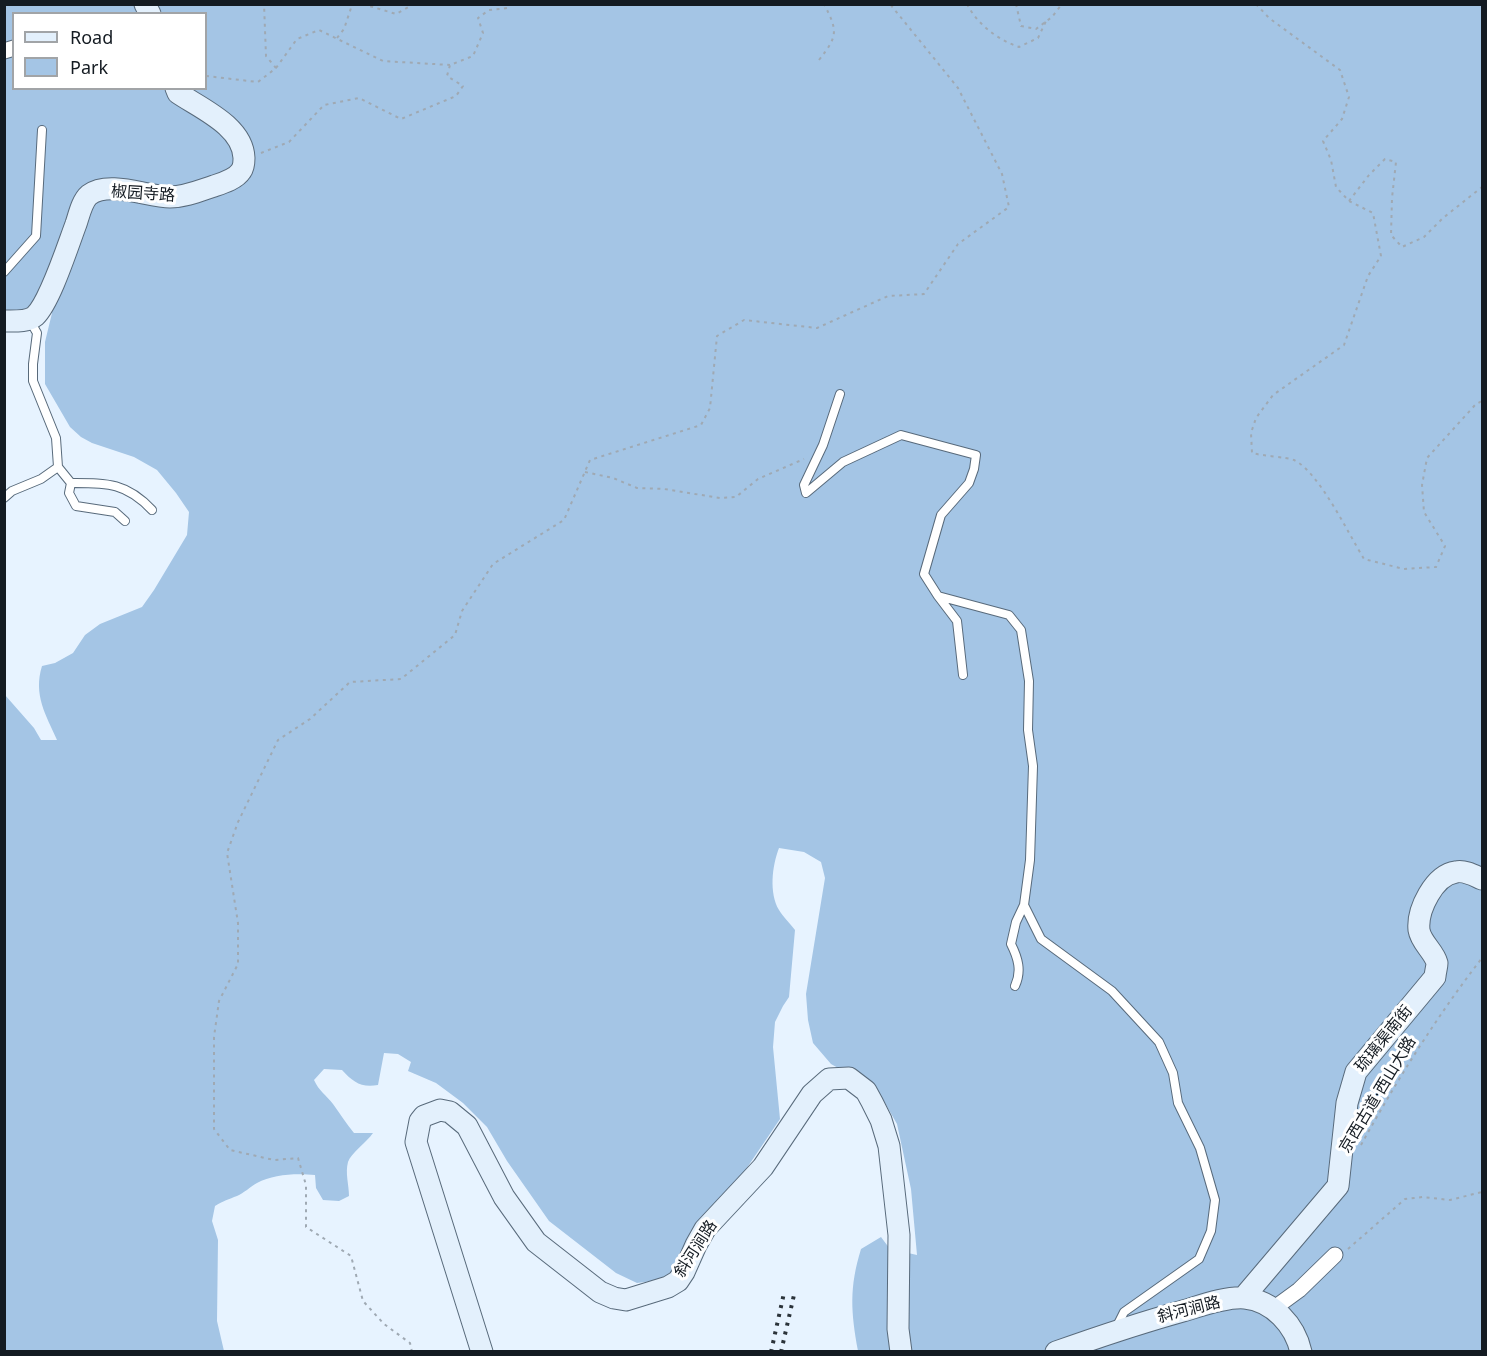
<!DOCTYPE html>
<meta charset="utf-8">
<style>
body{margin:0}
#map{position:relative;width:1487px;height:1356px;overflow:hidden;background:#e7f3ff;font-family:"Noto Sans",sans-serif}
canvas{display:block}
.frame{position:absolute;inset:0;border:6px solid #141b22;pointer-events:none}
.legend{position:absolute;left:12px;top:12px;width:195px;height:78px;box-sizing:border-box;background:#fff;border:2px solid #a1a4a7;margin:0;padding:8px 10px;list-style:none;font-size:18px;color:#141b22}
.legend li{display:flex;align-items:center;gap:12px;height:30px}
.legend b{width:30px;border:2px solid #a1a4a7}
</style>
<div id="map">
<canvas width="1487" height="1356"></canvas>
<div class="frame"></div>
<ul class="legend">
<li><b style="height:8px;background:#e3f0fc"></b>Road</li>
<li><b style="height:16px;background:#a4c5e5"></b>Park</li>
</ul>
</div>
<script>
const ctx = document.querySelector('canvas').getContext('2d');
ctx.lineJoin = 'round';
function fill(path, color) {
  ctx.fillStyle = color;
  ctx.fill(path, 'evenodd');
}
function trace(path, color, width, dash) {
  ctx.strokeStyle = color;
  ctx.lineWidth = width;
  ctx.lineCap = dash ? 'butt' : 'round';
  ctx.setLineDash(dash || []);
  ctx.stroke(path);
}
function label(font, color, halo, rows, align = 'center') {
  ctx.font = font + ' "Noto Sans","Noto Sans SC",sans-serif';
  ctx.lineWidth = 6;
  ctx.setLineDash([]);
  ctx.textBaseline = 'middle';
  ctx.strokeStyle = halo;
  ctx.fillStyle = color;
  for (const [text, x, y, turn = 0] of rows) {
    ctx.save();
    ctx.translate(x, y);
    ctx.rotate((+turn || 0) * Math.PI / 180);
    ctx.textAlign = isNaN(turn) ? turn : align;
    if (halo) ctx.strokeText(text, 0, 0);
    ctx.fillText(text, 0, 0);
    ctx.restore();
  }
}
fill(new Path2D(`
 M 5,5 L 1482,5 L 1482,1351 L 858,1351 C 851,1312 849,1288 861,1249 L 881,1237 L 890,1249 L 917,1255 L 911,1189 L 897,1124 L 885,1103 L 872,1087 L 831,1064 L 813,1043 L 808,1020 L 806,994 L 825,878 L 821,862 L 804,852 L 779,848 C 772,866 769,893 779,910 C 783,917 790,923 795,930 L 789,997 L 783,1006 L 775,1022 L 773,1047 L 780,1119 L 740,1178 L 710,1208 L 696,1226 L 685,1255 L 671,1274 L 660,1280 L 637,1283 L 616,1273 L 549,1221 L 507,1161 L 487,1127 L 463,1103 L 436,1083 L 408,1071 L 411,1062 L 398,1054 L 384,1053 L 378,1085 C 361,1088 353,1082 342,1070 L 324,1069 L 314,1080 C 319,1091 326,1095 333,1104 C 340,1114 346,1123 354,1133 L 373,1133 C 367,1142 351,1153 348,1162 C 345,1173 349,1185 349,1196 L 339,1201 L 323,1200 L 316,1188 L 315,1175 C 297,1173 273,1174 257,1183 C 250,1187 244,1193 237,1196 C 229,1199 223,1201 215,1206 L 212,1221 L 218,1240 L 217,1321 L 224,1351 L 5,1352 L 5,695 L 34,728 L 41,740 L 57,740 C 46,715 33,695 42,666 L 55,663 L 73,653 L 85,635 L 100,624 L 142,607 L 154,590 L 187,535 L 189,512 L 176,493 L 157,470 L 134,457 L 92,443 L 81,437 L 70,427 L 45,384 L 45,342 L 52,313 L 25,311 L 5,314 ZM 14,14 L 206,14 L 206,88 L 14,88 Z`), '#a4c5e5');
const lane = new Path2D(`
 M 4,272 L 36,236 L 42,130
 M 840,394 L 823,445 L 804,485 L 806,493 L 843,462 L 901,435 L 976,455 L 974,469 L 969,483 L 941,515 L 924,574 L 938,596 L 1009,615 L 1021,630 L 1029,681 L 1028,730 L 1033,766 L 1030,860 L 1024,905 L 1041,939 L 1112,991 L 1159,1042 L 1173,1073 L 1178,1103 L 1200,1148 L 1215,1200 L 1211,1231 L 1199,1259 L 1124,1312 L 1117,1326
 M 58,467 L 71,483 L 69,493 L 76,506 L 115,512 L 125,521
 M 71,483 C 106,483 126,482 152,510
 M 4,498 L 12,491 L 41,479 L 58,467 L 56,438 L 33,381 L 33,364 L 37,333 L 30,321
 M 938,596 L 957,621 L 963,675
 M 1015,986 C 1022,971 1018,958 1011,944 L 1016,922 L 1024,905`);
const street = new Path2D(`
 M 4,51 L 14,48
 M 1273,1309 L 1299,1290 L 1335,1255`);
const secondary = new Path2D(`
 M 145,4 L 150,14
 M 4,321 C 14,321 28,322 35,316 C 50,302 68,245 76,224 C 79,215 82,201 89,195 C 109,180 148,197 170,197 C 185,197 199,191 214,186 C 223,183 236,179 241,171 C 244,167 244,162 244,158 C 243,126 200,108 178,93 L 176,88
 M 1243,1298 L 1338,1186 L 1347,1103 L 1356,1072 L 1435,977 C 1435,973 1437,967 1437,963 C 1434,951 1421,943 1419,930 C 1417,910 1434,875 1456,872 C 1465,870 1475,876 1482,879
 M 482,1352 L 416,1142 L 420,1121 L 424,1116 L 440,1110 L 450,1112 L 467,1126 L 504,1197 L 536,1242 L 600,1292 L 614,1298 L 626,1300 L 668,1287 L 678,1281 L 684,1272 L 696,1245 L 705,1229 L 763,1167 L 812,1094 L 829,1079 L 849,1078 L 866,1091 L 872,1102 L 881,1120 L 889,1146 L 899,1235 L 898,1329 L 901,1352
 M 1056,1352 C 1098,1337 1140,1323 1183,1311 C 1200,1306 1227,1296 1245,1298 C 1273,1301 1295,1325 1301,1352`);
trace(lane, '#586a7b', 10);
trace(street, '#586a7b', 17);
trace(secondary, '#586a7b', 23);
trace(new Path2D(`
 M 363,4 L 396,14 L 414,4
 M 967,4 C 977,24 998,40 1019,47 L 1038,38 L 1046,21
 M 1016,4 L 1021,26 L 1036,29 L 1052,17 L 1062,4
 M 1256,4 L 1269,18 L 1340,70 L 1349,97 L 1342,119 L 1323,141 L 1331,160 L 1336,187 L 1349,201 L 1373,213 L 1381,256 L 1368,276 L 1344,345 L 1273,395 L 1256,418 L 1251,433 L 1252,453 C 1263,456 1286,457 1294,460 C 1319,472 1348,533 1364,559 L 1404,569 L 1436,567 L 1445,546 L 1424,512 L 1422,485 L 1427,458 L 1476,404 L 1482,401
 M 337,38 L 344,29 L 351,8 L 350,4
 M 819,60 C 838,36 838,31 824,4
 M 276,68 L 297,39 L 319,30 L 383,61 L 450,65
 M 206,76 L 258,82 L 276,68 L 266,56 L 264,4
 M 261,153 L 289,142 L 324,105 L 359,98 L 401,119 L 456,96 L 463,86 L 447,76 L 450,65 L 473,56 L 483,33 L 478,18 L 489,10 L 508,8 L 508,4
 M 1349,201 L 1369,175 L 1385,159 L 1396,162 L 1392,198 L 1391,235 L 1402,247 L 1424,237 L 1443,218 L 1482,187
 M 585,472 L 613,478 L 637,488 L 664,489 L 720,498 L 736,497 L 758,479 L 804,459
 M 1361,1145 C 1397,1080 1437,1016 1482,958
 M 1348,1249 L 1405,1199 L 1423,1197 L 1450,1200 L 1482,1192
 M 412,1352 L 410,1343 L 384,1324 L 363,1301 L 351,1256 L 306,1227 L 306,1185 L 298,1158 L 274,1160 L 230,1150 L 214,1129 L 214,1037 L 219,1001 L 238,964 L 238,923 L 227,853 L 238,822 L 278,740 L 310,719 L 350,682 L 401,679 L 455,635 L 462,611 L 493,564 L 564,520 L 590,460 L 701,425 L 710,408 L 717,336 L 744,320 L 817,328 L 888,296 L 924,294 L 958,244 L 1009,207 L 1002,174 L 958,88 L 890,4`), '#9fa9b3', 2, [3, 4.5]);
trace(lane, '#fff', 8);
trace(street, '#fff', 15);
trace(secondary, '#e3f0fc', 21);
trace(new Path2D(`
 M 771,1352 L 784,1293
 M 781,1352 L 794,1295`), '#2b333a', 4, [3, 6]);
label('16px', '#141b22', '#fff', [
 ["椒园寺路",143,194,4],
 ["琉璃渠南街",1384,1039,-51],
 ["京西古道·西山大路",1378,1095,-59],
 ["斜河涧路",696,1249,-57],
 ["斜河涧路",1189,1310,-14]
]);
</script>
